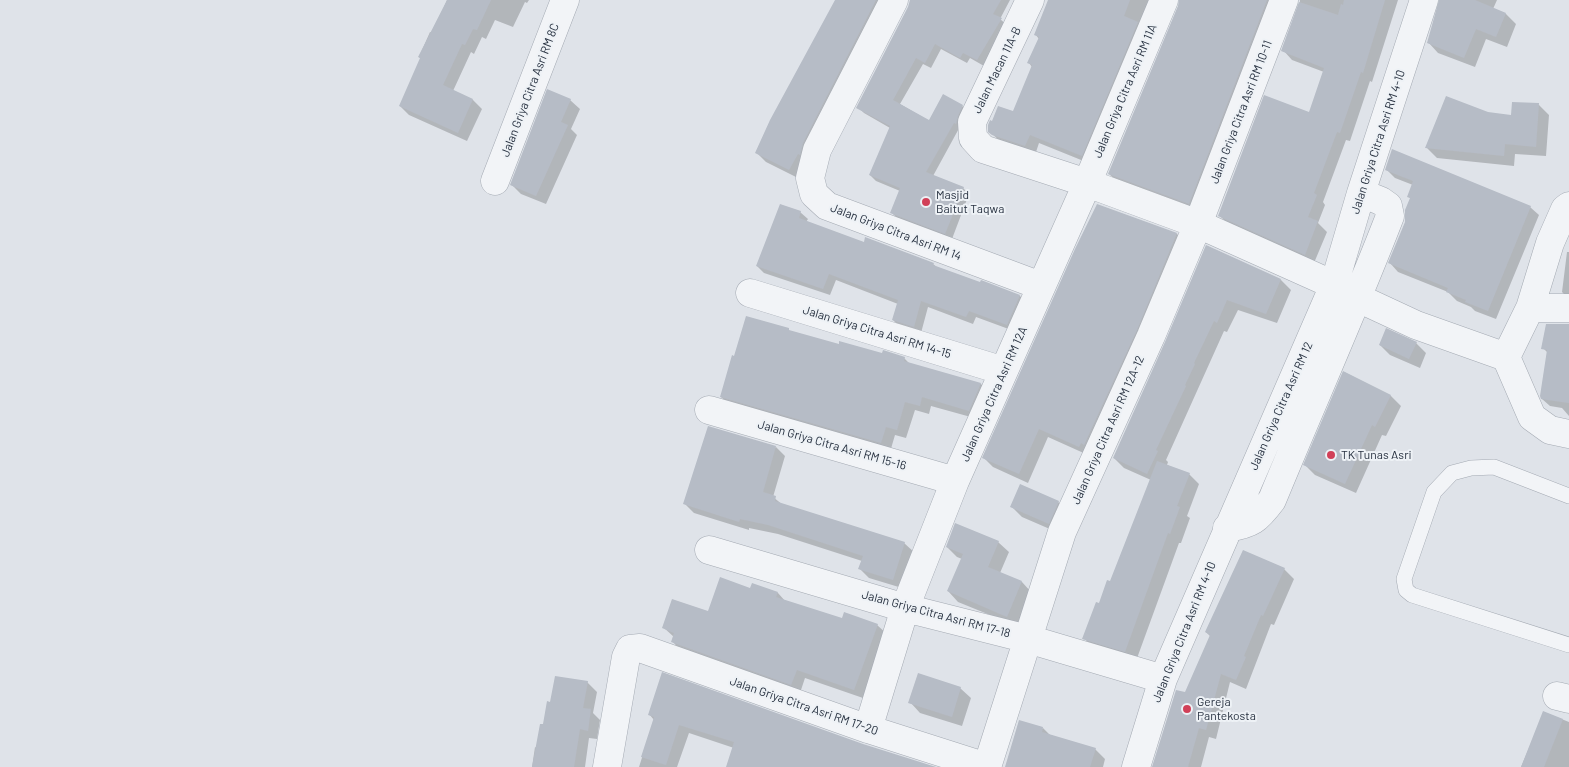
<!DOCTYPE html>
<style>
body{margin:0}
canvas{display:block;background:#dfe3e9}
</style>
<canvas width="1569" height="767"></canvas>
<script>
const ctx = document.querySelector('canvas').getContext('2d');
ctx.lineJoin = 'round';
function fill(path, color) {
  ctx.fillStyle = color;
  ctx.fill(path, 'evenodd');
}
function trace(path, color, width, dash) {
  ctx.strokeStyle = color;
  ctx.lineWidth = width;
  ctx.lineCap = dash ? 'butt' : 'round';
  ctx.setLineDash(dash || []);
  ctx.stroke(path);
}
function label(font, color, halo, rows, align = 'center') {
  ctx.font = font + ' Barlow,sans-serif';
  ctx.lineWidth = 4;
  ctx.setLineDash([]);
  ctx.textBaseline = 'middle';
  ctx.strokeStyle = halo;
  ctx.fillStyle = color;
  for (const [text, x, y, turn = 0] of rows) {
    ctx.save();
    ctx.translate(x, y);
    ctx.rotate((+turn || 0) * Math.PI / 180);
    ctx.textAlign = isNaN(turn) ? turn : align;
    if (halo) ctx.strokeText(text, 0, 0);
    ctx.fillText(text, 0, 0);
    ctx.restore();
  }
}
fill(new Path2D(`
 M 447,0 L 529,0 L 527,3 L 525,2 L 513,27 L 495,20 L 486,39 L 482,37 L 474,54 L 471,52 L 453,91 L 473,100 L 482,109 L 467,141 L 409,115 L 400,106 L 421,59 L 419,57 L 430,32 L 433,33 Z
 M 842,0 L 890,0 L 798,178 L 766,162 L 757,153 Z
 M 921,0 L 1010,0 L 1000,19 L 1007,25 L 984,66 L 970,58 L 967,63 L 941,49 L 931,68 L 923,64 L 900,104 L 929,121 L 962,106 L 968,112 L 933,176 L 963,188 L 969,194 L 952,239 L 898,219 L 892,213 L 900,191 L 876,181 L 870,175 L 890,128 L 864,113 L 858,107 Z
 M 1049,0 L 1161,0 L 1091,164 L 1039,143 L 1035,155 L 1003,144 L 989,131 L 1014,113 L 1032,67 L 1029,63 L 1039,39 L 1035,34 Z
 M 1181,0 L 1281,0 L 1198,213 L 1119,183 L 1109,174 Z
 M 1300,0 L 1398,0 L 1372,82 L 1370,81 L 1350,141 L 1346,140 L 1323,202 L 1325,205 L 1318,223 L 1327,232 L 1314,263 L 1229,225 L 1219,215 L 1310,114 L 1324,72 L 1292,60 L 1283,50 L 1300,5 Z
 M 1440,0 L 1497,0 L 1493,9 L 1506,14 L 1516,24 L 1507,47 L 1486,39 L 1475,67 L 1438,53 L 1428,42 Z
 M 570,100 L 580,109 L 571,129 L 577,135 L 546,204 L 521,194 L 512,185 Z
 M 1513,103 L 1539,105 L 1549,115 L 1546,156 L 1515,154 L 1514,166 L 1437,158 L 1427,148 L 1487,114 L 1512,116 Z
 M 1386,169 L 1530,207 L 1539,215 L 1496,319 L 1475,311 L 1471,307 L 1457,301 L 1448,292 L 1398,272 L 1390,263 L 1406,222 L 1411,199 L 1408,196 L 1413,185 L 1395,178 Z
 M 1098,205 L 1177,234 L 1186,243 L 1088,455 L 1048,437 L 1028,483 L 993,467 L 984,458 Z
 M 800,212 L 808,219 L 806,222 L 865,243 L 933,264 L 938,268 L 981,284 L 982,282 L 1020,296 L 1027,303 L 1014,331 L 976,317 L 973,324 L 928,307 L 921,333 L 900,327 L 893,320 L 898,304 L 836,280 L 830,295 L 764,273 L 757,266 Z
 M 1207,246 L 1281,280 L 1291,290 L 1277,323 L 1238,310 L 1227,332 L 1224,331 L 1166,460 L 1168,462 L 1167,465 L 1189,474 L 1199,484 L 1187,516 L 1190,518 L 1181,543 L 1179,543 L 1136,661 L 1094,649 L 1084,638 L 1110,583 L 1151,480 L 1124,468 L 1114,458 L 1167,343 Z
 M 1567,252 L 1569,252 L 1569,299 L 1562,292 Z
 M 1569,325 L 1569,416 L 1562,408 L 1550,406 L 1542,399 L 1548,353 L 1543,348 Z
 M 791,332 L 840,345 L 904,358 L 911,365 L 981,384 L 990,393 L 978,419 L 931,406 L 929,414 L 915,410 L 906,438 L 895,435 L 890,452 L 731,406 L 721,397 Z
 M 1416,343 L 1426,353 L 1420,368 L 1390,355 L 1380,345 Z
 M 1344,372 L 1391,396 L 1401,406 L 1386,436 L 1382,435 L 1356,493 L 1315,475 L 1305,465 Z
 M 776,447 L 785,456 L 773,497 L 783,505 L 904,543 L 914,552 L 902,588 L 869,578 L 860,569 L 862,561 L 778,534 L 749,528 L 749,530 L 694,513 L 685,504 Z
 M 1058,502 L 1069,512 L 1059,533 L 1022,517 L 1011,506 Z
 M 998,542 L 1009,552 L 1000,573 L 1022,582 L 1032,593 L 1017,626 L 958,602 L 948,591 L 962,559 L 957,557 L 947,547 Z
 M 1284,569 L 1294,579 L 1274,625 L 1271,624 L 1246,689 L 1230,682 L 1216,739 L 1209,737 L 1201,767 L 1154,767 L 1211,637 L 1206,632 Z
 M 753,584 L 778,593 L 786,602 L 843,620 L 877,625 L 886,633 L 863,698 L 805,678 L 800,693 L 681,651 L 673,642 L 674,637 L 664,628 L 709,612 L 751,589 Z
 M 587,682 L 597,692 L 593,713 L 600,720 L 597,739 L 589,738 L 585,767 L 532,767 L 535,747 L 537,748 L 551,703 Z
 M 960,688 L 971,698 L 962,726 L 920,713 L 910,702 Z
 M 1544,712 L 1569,722 L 1569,767 L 1521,767 Z
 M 649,714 L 924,767 L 727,767 L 734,748 L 689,733 L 677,767 L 639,767 L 654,720 Z
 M 1043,728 L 1050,735 L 1095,749 L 1105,759 L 1103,767 L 1006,767 Z`), '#0003');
fill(new Path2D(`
 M 447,0 L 491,0 L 477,30 L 473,29 L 465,45 L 462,44 L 443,85 L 473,99 L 458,133 L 399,106 L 420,58 L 418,57 Z
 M 835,0 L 876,0 L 803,143 L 800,155 L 798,154 L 789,170 L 755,153 L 770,120 Z
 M 910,0 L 1001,0 L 993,14 L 1002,18 L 977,60 L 963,53 L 960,58 L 935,44 L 925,63 L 916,58 L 893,100 L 929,120 L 943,94 L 963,105 L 958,116 L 956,124 L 954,123 L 926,172 L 964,187 L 945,234 L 890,213 L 900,188 L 869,175 L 890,126 L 856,108 L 908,7 Z
 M 1048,0 L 1130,0 L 1124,16 L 1138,22 L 1082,156 L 1030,135 L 1025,146 L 992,135 L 988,132 L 988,125 L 990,120 L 992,121 L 998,106 L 1013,111 L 1032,65 L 1027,63 L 1039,37 L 1034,35 Z
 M 1179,0 L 1267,0 L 1189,204 L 1108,174 L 1178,6 Z
 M 1344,0 L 1385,0 L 1363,73 L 1361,72 L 1340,133 L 1337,132 L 1314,193 L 1317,195 L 1308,217 L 1318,221 L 1305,255 L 1218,216 L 1264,95 L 1309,112 L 1324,68 L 1281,51 L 1299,2 L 1338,15 L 1341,4 L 1343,5 Z
 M 1439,0 L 1475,0 L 1506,13 L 1496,37 L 1476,29 L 1464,58 L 1427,43 Z
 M 547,89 L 571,99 L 561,122 L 568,125 L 536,196 L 510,185 Z
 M 1446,96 L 1488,112 L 1511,115 L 1512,102 L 1539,103 L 1536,147 L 1505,144 L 1504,156 L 1425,148 Z
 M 1392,149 L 1531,206 L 1488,311 L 1465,302 L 1466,300 L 1446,292 L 1448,288 L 1388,263 L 1405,222 L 1405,210 L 1410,198 L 1407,197 L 1413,181 L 1385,170 Z
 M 780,204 L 801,211 L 799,218 L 864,242 L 865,237 L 934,263 L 933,265 L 980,282 L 981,280 L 1020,295 L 1007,325 L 969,311 L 966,317 L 921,301 L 914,327 L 892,320 L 898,300 L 829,274 L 823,289 L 756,266 Z
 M 1097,204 L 1177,233 L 1137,330 L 1084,445 L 1081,443 L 1079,447 L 1039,429 L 1019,474 L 982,458 L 1075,249 Z
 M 1206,245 L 1281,279 L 1266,314 L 1227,300 L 1217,323 L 1214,321 L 1194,363 L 1195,364 L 1185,385 L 1186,386 L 1156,450 L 1158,451 L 1147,474 L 1113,458 L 1165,342 Z
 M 746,316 L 789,328 L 789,330 L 839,344 L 839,341 L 882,353 L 883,350 L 905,357 L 904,361 L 981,383 L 969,411 L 922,397 L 920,406 L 905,402 L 897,430 L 886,427 L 881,443 L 720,397 L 732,355 L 734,356 Z
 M 1546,324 L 1569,324 L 1569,403 L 1541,399 L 1540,396 L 1547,350 L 1541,349 Z
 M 1386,328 L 1417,342 L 1409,359 L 1379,345 Z
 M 1343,371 L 1391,395 L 1375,427 L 1372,425 L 1345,484 L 1303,465 Z
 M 708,426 L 776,446 L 763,492 L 776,496 L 775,501 L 905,542 L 893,580 L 858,569 L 863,556 L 768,525 L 740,519 L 739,522 L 683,504 Z
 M 1157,461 L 1190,473 L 1177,506 L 1180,507 L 1170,534 L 1168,533 L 1125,652 L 1082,639 L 1096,602 L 1099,603 L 1107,580 L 1110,581 Z
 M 1020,484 L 1059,501 L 1049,524 L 1010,507 Z
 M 955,523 L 999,541 L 988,567 L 1022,581 L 1007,617 L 947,591 L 963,554 L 946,547 Z
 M 1243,550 L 1285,568 L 1263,616 L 1261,615 L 1244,656 L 1246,657 L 1236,680 L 1221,674 L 1206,730 L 1199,728 L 1188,767 L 1152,767 L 1176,690 L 1185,692 L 1210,635 L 1205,632 Z
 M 720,577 L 750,588 L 752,583 L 778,592 L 776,597 L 842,618 L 844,612 L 878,624 L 854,690 L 797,670 L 791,685 L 671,642 L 674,633 L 662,628 L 672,599 L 708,611 Z
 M 662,672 L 863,744 L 936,767 L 726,767 L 734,742 L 679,725 L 666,765 L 641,757 L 654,717 L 648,715 Z
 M 918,673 L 961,687 L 952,717 L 908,703 Z
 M 555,676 L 588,681 L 583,708 L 591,709 L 588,731 L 580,729 L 574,767 L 532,767 L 540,724 L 543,724 L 547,701 L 550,702 Z
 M 1543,711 L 1563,719 L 1544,767 L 1521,767 Z
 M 1019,720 L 1043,727 L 1042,732 L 1096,748 L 1090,767 L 1005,767 Z`), '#b6bcc6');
const lane = new Path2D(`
 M 1569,496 L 1494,467 L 1471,468 L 1452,473 L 1434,492 L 1404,579 L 1406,590 L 1412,595 L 1569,645`);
const street = new Path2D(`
 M 894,0 L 817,150 L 810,178 L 814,194 L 827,206 L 1041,286
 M 1030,0 L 972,122 L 973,138 L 983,149 L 1087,183 L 1198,224 L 1334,285 L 1358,298 L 1416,325 L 1506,357 L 1532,417 L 1550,430 L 1569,434
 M 495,181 L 565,0
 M 750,293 L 1004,371
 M 1530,308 L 1569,308
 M 1506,357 L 1530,308 L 1550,243 L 1565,209 L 1569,206
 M 709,410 L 955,481
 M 1227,528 C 1252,524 1257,520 1272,500 C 1311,405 1353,312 1390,216 L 1388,206 L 1381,201 L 1361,193
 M 709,550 L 905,608 L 1028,639 L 1163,679
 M 1557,696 L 1569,699
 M 868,729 L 905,608 L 955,481 L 1086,186 L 1164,0
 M 607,767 L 626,657 L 630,649 L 640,648 L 868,729 L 987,767
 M 987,767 L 1062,532 L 1151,336 L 1198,224 L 1284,0
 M 1136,767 L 1163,679 L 1334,285 L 1361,193 L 1424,0`);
trace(lane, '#a4aab3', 16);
trace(street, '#a4aab3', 29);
trace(lane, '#f2f4f7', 15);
trace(street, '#f2f4f7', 28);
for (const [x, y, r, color] of [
 [926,202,5,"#d14058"],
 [1331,455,5,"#d14058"],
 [1187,709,5,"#d14058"]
]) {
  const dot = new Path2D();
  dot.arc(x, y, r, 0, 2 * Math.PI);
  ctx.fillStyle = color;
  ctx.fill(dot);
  trace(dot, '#eef2f6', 2);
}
label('12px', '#273140', '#eef2f6', [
 ["Jalan Macan 11A-B",997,70,-64],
 ["Jalan Griya Citra Asri RM 8C",530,90,-69],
 ["Jalan Griya Citra Asri RM 11A",1125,91,-67],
 ["Jalan Griya Citra Asri RM 10-11",1241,112,-69],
 ["Jalan Griya Citra Asri RM 4-10",1378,142,-72],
 ["Jalan Griya Citra Asri RM 14",896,232,21],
 ["Jalan Griya Citra Asri RM 14-15",877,332,17],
 ["Jalan Griya Citra Asri RM 12A",994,394,-66],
 ["Jalan Griya Citra Asri RM 12",1281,406,-66],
 ["Jalan Griya Citra Asri RM 12A-12",1108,430,-66],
 ["Jalan Griya Citra Asri RM 15-16",832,445,16],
 ["Jalan Griya Citra Asri RM 17-18",936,614,15],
 ["Jalan Griya Citra Asri RM 4-10",1184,632,-68],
 ["Jalan Griya Citra Asri RM 17-20",804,706,19]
]);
label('12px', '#273140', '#eef2f6', [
 ["Masjid",936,195],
 ["Baitut Taqwa",936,209],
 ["TK Tunas Asri",1341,455],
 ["Gereja",1197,702],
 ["Pantekosta",1197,716]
], 'left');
</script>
